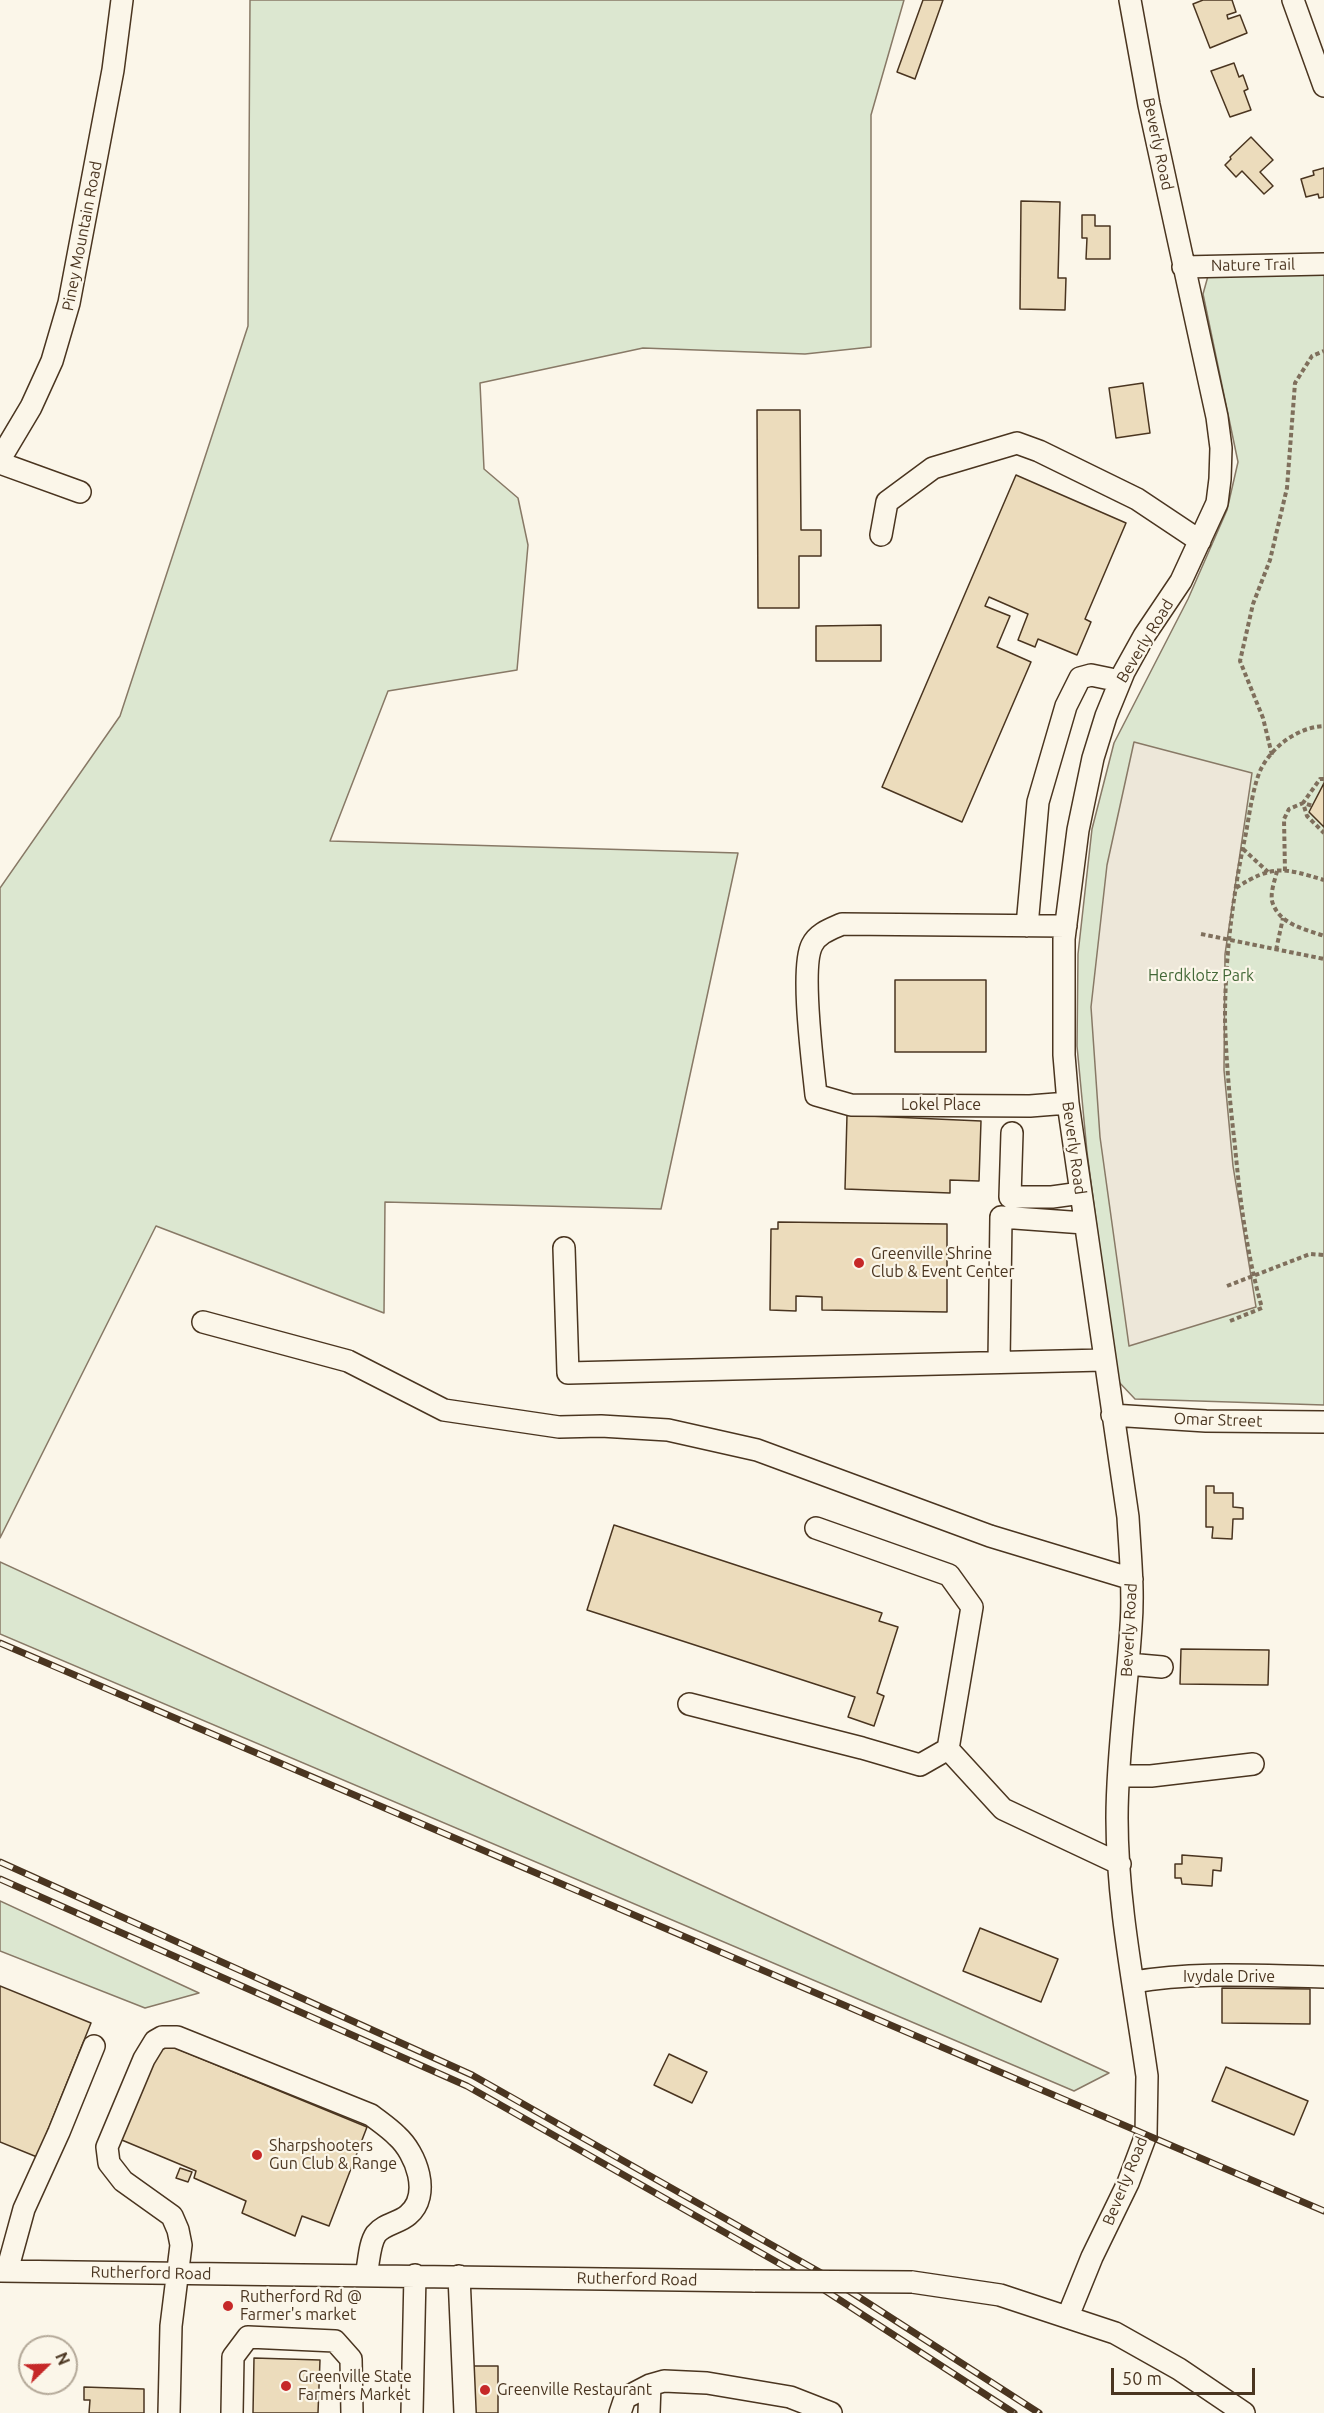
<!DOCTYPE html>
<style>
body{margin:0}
#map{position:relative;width:1324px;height:2413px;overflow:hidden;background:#fbf6e9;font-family:Ubuntu,sans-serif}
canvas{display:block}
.north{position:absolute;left:18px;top:2335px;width:60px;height:60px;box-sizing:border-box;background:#fbf6e9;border:2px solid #b4a999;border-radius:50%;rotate:67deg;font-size:16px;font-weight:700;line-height:24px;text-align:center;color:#4a3520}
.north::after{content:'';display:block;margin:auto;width:21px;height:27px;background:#c62828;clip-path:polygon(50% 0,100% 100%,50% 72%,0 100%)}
.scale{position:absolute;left:1111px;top:2368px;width:144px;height:27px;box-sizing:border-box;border:3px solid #4a3520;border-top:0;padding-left:8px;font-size:18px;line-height:21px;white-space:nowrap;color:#4a3520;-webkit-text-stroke:4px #fbf6e9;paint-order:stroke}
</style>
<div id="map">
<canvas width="1324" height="2413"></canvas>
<div class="north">N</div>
<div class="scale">50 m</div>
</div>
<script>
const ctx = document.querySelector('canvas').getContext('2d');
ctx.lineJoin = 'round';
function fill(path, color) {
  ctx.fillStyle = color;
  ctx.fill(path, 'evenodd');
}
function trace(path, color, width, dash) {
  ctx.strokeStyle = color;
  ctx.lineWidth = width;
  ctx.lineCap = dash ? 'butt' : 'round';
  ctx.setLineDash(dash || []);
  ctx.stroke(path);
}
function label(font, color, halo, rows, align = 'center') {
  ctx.font = font + ' Ubuntu,sans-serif';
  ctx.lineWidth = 4.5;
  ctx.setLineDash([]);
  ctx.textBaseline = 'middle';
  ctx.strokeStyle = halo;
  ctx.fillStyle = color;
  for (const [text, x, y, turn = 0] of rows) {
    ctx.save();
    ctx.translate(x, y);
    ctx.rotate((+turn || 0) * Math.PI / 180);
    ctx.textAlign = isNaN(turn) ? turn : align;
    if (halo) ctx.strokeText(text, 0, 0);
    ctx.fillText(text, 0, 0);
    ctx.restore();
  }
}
const green = new Path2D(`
 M 250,0 L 904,0 L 871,115 L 871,347 L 805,354 L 643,348 L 480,383 L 484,469 L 518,498 L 528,545 L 517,670 L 388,691 L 330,841 L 738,853 L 661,1209 L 385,1202 L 384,1313 L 156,1226 L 0,1538 L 0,888 L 120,716 L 248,326 Z
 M 1324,273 L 1324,1405 L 1135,1399 L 1117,1380 L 1087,1152 L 1077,1046 L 1078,954 L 1092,829 L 1114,743 L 1188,599 L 1227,510 L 1238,462 L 1203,294 L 1208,276 Z
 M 0,1562 L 1109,2073 L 1074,2091 L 0,1634 Z
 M 0,1901 L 199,1993 L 145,2008 L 0,1951 Z`);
fill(green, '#dce7d0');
trace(green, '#887966', 1.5);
const parking = new Path2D(`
 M 1134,742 L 1252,773 L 1225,954 L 1224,1070 L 1233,1166 L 1256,1307 L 1129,1346 L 1100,1137 L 1091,1007 L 1107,865 Z`);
fill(parking, '#ede7d9');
trace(parking, '#887966', 1.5);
const building = new Path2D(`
 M 923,0 L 943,0 L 915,79 L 897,72 Z
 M 1203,0 L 1232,0 L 1236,12 L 1227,15 L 1228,19 L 1240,15 L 1247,33 L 1210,48 L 1193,4 Z
 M 1234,63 L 1239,77 L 1243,75 L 1248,89 L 1244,91 L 1251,110 L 1230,117 L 1211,71 Z
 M 1251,137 L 1273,160 L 1260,172 L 1273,186 L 1264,194 L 1242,171 L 1236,177 L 1225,165 L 1231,159 L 1230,157 Z
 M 1324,168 L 1324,197 L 1319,198 L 1318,194 L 1306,197 L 1301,179 L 1314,175 L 1313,171 Z
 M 1021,201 L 1060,202 L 1058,278 L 1066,278 L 1065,310 L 1020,309 Z
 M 1082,215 L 1095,215 L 1095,226 L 1110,226 L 1110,259 L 1086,259 L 1087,238 L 1082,238 Z
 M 1143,383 L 1150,433 L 1116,438 L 1109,388 Z
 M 757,410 L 800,410 L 801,530 L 821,530 L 821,556 L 799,556 L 799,608 L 758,608 Z
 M 1016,475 L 1126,523 L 1085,619 L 1091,622 L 1077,655 L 1038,639 L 1035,647 L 1018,640 L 1028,614 L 989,597 L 985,606 L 1010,616 L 997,647 L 1031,662 L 962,822 L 882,787 Z
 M 881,625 L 881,661 L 816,661 L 816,626 Z
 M 1324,783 L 1324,827 L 1309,812 Z
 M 895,980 L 986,980 L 986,1052 L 895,1052 Z
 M 847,1115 L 981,1121 L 979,1181 L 950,1180 L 950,1193 L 845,1189 Z
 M 778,1222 L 947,1224 L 947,1312 L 822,1310 L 822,1297 L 796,1296 L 796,1311 L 770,1310 L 771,1229 L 778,1229 Z
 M 1206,1486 L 1214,1486 L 1214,1493 L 1233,1493 L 1233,1507 L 1243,1508 L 1243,1519 L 1233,1519 L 1232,1539 L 1212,1538 L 1213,1527 L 1206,1527 Z
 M 614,1525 L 882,1613 L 879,1621 L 898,1627 L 877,1693 L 884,1696 L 874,1726 L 848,1717 L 855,1697 L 587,1610 Z
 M 1181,1649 L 1269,1650 L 1268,1685 L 1180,1684 Z
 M 1182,1855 L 1222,1858 L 1221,1871 L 1213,1870 L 1212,1886 L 1182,1884 L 1181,1878 L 1175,1878 L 1175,1864 L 1182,1864 Z
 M 980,1928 L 1058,1959 L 1041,2002 L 963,1971 Z
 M 0,1986 L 91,2023 L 37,2157 L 0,2142 Z
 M 1222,1988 L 1310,1989 L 1310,2024 L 1222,2023 Z
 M 156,2040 L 367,2127 L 329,2226 L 302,2216 L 295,2236 L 242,2213 L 246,2201 L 194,2178 L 196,2171 L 117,2138 Z
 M 669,2054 L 707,2072 L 692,2103 L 654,2085 Z
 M 1226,2067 L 1308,2101 L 1294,2135 L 1212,2101 Z
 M 180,2168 L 192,2172 L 188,2182 L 176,2178 Z
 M 254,2358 L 320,2360 L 318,2413 L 253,2413 Z
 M 472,2366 L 498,2366 L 498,2413 L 472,2413 Z
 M 84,2387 L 144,2389 L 144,2413 L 89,2413 L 90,2400 L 84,2400 Z`);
fill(building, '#ecdcbc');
trace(building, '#4a3520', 1.5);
const minor = new Path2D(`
 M 1293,0 L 1324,86
 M 1183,267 L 1324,264
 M 0,459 L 31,407 L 52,361 L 69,303 L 113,70 L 122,0
 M 0,463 L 80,492
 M 881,535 L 887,502 L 933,468 L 1017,443 L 1039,451 L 1137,499 L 1200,541
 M 1027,926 L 1038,802 L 1066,706 L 1080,678 L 1091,675 L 1120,681
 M 1066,926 L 842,924 C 831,929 818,933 812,945 C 800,968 813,1065 816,1095 L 851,1105 L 1030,1106 L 1068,1103
 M 1012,1133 L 1010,1197 L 1052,1197 L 1081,1193
 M 564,1248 L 568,1373 L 1103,1360
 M 203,1322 L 348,1361 L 444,1410 L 559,1427 L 601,1426 L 668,1430 L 757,1450 L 990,1536 L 1132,1579
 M 999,1362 L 1001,1217 L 1084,1223
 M 1112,1415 L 1206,1421 L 1324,1422
 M 816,1528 L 949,1575 L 972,1607 L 948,1749 L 1003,1809 L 1120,1864
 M 1128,1664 L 1162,1667
 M 689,1704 L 862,1748 L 920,1765 L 948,1749
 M 1119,1776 L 1151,1776 L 1253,1764
 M 1134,1982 C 1197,1971 1261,1976 1324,1977
 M 0,2271 L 755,2281
 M 7,2271 L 24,2209 L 59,2132 L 94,2046
 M 459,2276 L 465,2413
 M 912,2282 L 1000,2295 L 1115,2333 L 1179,2369 L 1244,2413
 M 1068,2316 L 1092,2257 L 1128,2183 L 1146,2135 L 1147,2076 C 1135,1991 1117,1904 1117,1818 C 1117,1754 1127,1690 1131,1626 C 1134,1590 1130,1553 1128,1517 L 1068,1103 L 1064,1055 L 1064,939 L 1078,830 L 1093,758 L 1106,716 L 1124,672 L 1144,636 L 1181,581 L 1217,503 L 1220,479 L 1221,448 L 1217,417 L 1149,105 L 1130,0
 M 169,2413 L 171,2326 L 181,2245 L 178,2230 L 172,2216 L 123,2181 L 109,2163 L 107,2147 L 144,2059 L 155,2041 L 162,2037 L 177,2037 L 371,2115 C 380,2122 389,2128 397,2136 C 416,2153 432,2195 408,2215 C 399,2223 384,2224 376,2234 C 369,2244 369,2263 366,2275
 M 232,2413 L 233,2357 L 248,2337 L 335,2341 L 351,2359 L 352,2413
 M 412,2413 L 415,2275
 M 620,2413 L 625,2398 L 650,2385 L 664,2381 L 707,2383 L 790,2397 L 831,2413
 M 649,2413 L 650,2385`);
trace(minor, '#4a3520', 24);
trace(new Path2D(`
 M 1272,755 L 1263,718 L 1240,661 L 1253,604 L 1270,560 L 1287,488 L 1295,383 L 1312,356 L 1324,351
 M 1324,779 L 1320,779 L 1303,803 L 1307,816 L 1324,833
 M 1243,849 L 1268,872
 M 1277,871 C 1275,880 1269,895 1273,904 C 1281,925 1305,929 1324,936
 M 1285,871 L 1284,819 L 1289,809 L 1303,803 L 1313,806
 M 1236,888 C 1273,864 1284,868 1324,880
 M 1201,934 L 1324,959
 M 1276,950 L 1283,918
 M 1227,1286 L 1310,1254 L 1324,1255
 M 1230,1321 L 1262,1308 C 1247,1255 1240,1201 1235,1146 C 1230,1104 1226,1061 1225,1019 C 1225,957 1233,893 1246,833 C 1249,816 1254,781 1262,767 C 1274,745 1299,727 1324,726`), '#7f6f5c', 4, [4.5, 3]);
trace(minor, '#fbf6e9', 21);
const rail = new Path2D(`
 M 0,1643 L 1324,2211
 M 0,1862 L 472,2075 L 823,2274 L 1039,2413
 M 0,1879 L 467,2086 L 812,2282 L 1014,2413`);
trace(rail, '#4a3520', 7);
trace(rail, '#fbf6e9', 4.5, [14]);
const minorBridge = new Path2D(`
 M 755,2281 L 912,2282`);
trace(minorBridge, '#4a3520', 24, []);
trace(minorBridge, '#fbf6e9', 21);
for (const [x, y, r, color] of [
 [859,1263,6,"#c62828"],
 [257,2155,6,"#c62828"],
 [228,2306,6,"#c62828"],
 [286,2386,6,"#c62828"],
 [485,2390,6,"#c62828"]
]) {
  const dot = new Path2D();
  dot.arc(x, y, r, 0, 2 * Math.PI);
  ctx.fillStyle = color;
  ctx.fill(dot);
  trace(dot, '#fbf6e9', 2);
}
label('16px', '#4a3520', '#fbf6e9', [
 ["Beverly Road",1158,144,78],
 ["Piney Mountain Road",82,236,-79],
 ["Nature Trail",1253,265,-1],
 ["Beverly Road",1145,641,-59],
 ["Lokel Place",941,1105],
 ["Beverly Road",1074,1148,82],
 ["Omar Street",1218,1420,2],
 ["Beverly Road",1129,1630,-87],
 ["Ivydale Drive",1229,1977],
 ["Beverly Road",1125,2181,-68],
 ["Rutherford Road",151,2273,1],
 ["Rutherford Road",637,2279,1]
]);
label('16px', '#436837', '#fbf6e9', [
 ["Herdklotz Park",1201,976]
]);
label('16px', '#4a3520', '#fbf6e9', [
 ["Greenville Shrine",871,1254],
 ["Club & Event Center",871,1272],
 ["Sharpshooters",269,2146],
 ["Gun Club & Range",269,2164],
 ["Rutherford Rd @",240,2297],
 ["Farmer's market",240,2315],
 ["Greenville State",298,2377],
 ["Farmers Market",298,2395],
 ["Greenville Restaurant",497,2390]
], 'left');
</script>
